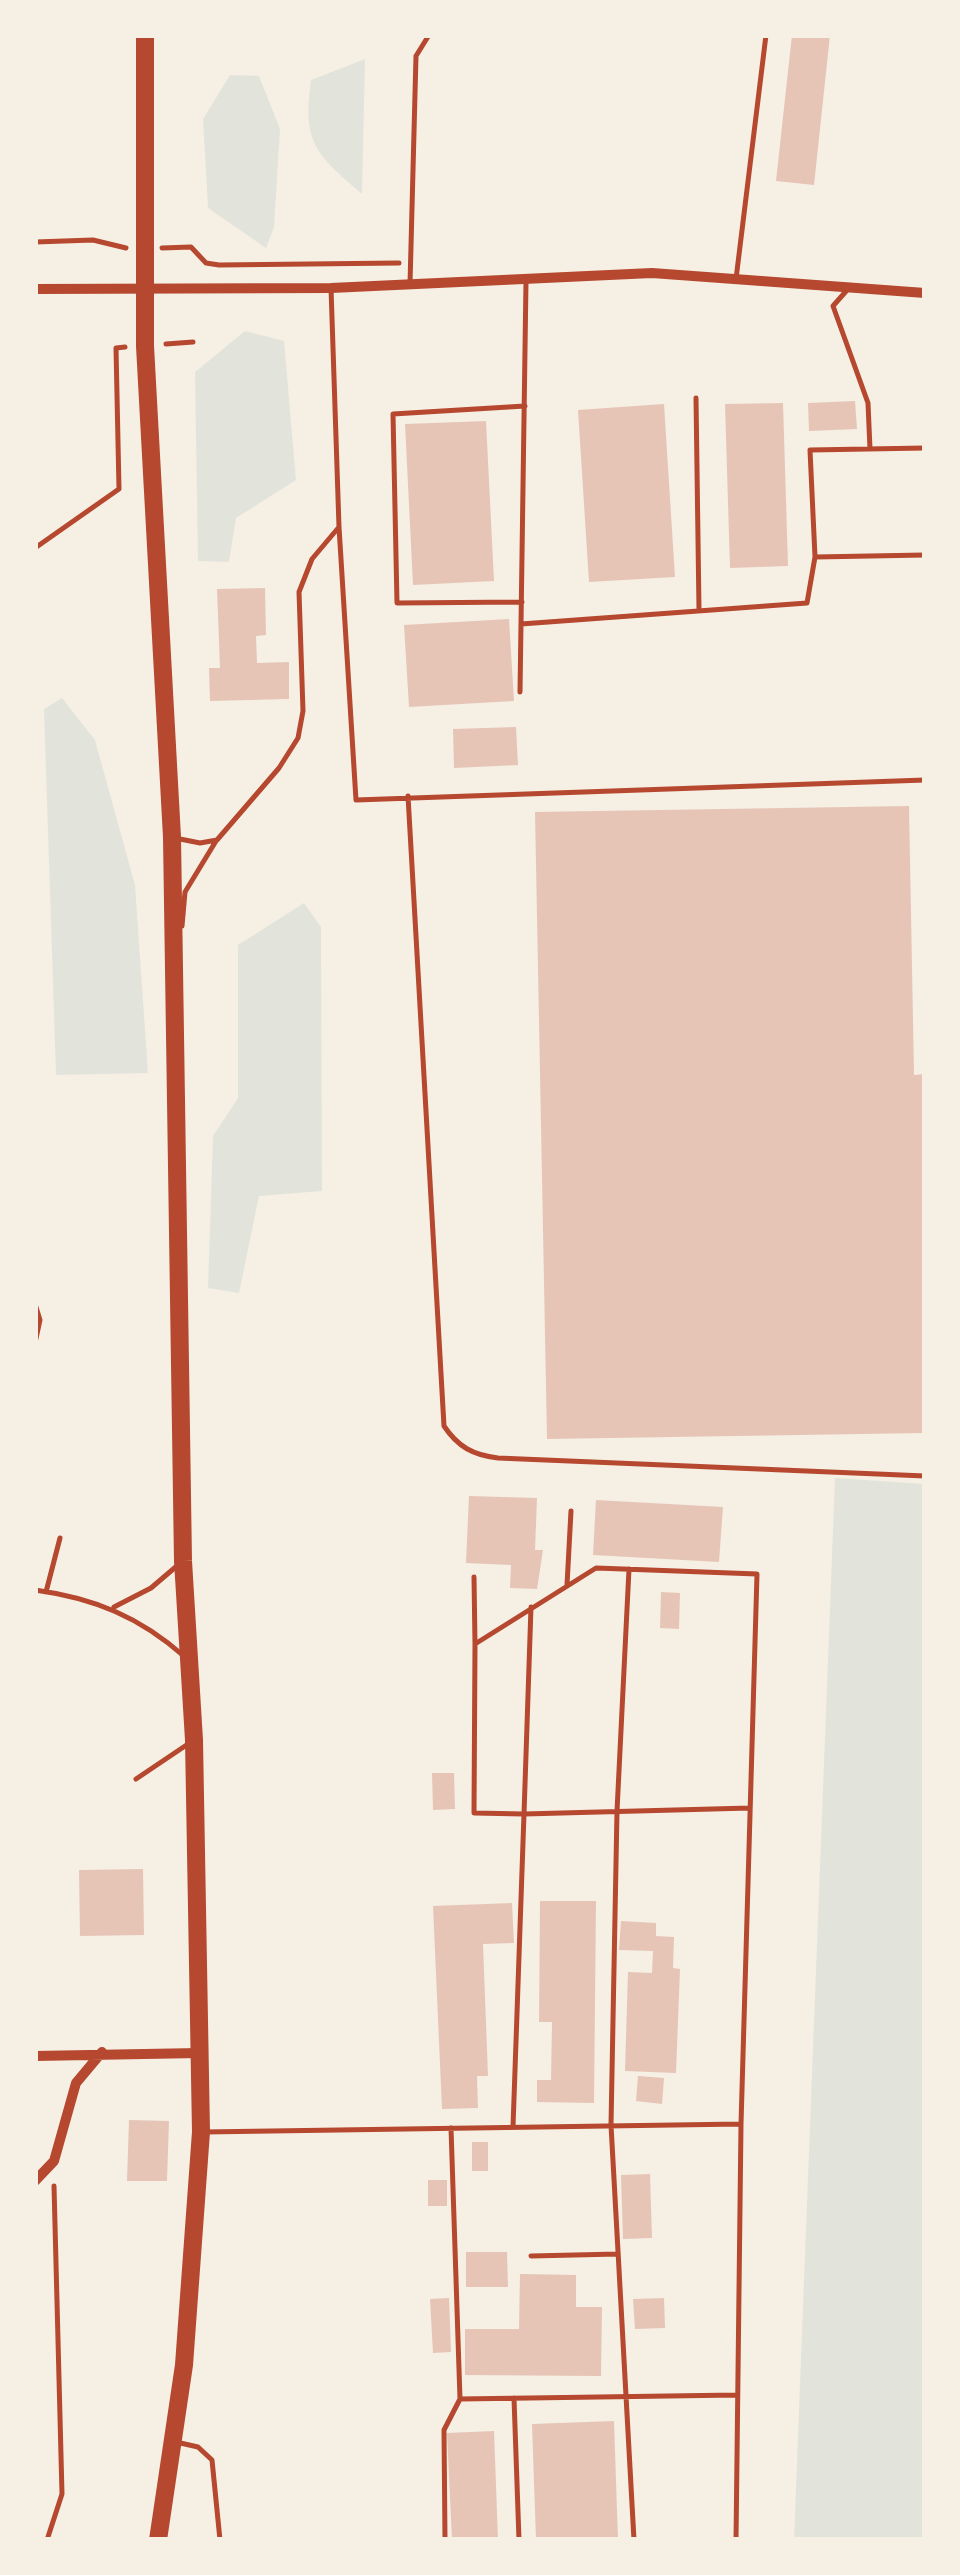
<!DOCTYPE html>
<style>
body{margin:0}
#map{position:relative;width:960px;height:2575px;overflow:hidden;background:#f6efe4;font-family:Rubik,sans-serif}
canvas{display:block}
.frame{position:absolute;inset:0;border:38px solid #f6efe4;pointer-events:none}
</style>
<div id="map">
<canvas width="960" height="2575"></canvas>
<div class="frame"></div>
</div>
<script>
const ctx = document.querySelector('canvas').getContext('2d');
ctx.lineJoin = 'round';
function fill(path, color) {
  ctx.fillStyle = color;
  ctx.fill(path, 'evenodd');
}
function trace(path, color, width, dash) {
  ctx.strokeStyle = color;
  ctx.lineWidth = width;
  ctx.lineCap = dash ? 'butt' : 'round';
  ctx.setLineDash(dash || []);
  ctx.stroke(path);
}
fill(new Path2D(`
 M 365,59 L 362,194 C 316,154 302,144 311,80 Z
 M 230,75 L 259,76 L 280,129 L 274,227 L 266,248 L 208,208 L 203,119 Z
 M 245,331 L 284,341 L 296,480 L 236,518 L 229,562 L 198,561 L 195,372 Z
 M 62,698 L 95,740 L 135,885 L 148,1073 L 56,1075 L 44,709 Z
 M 304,903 L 321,927 L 322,1191 L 259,1196 L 239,1293 L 208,1288 L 213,1136 L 238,1098 L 238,945 Z
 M 835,1478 L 925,1484 L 925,2540 L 794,2540 Z`), '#e2e4dc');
fill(new Path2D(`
 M 792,35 L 830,35 L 814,185 L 776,181 Z
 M 855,401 L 857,429 L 809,431 L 808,403 Z
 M 783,403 L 788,566 L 730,568 L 725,404 Z
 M 664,404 L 675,577 L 589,582 L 578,410 Z
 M 486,421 L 494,581 L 413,585 L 405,424 Z
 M 265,588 L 266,635 L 256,636 L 257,663 L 289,662 L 289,699 L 210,701 L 209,668 L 220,668 L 217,589 Z
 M 509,619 L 514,701 L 409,707 L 404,625 Z
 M 516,727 L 518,765 L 454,768 L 453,729 Z
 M 909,806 L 914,1075 L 925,1074 L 925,1433 L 547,1439 L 535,812 Z
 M 469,1496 L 537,1498 L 535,1550 L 543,1550 L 537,1589 L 510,1588 L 511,1565 L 466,1563 Z
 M 596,1500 L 723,1507 L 719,1562 L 593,1555 Z
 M 661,1592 L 680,1593 L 679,1629 L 660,1628 Z
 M 432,1773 L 454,1773 L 455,1809 L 433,1810 Z
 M 143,1869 L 144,1935 L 80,1936 L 79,1870 Z
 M 540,1901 L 596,1901 L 594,2103 L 537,2102 L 537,2080 L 551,2080 L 552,2022 L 539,2022 Z
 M 512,1903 L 514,1943 L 483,1944 L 488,2076 L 477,2076 L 478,2108 L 442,2109 L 433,1906 Z
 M 621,1921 L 656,1923 L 656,1936 L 674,1937 L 673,1968 L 680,1969 L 676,2073 L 625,2071 L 628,1972 L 652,1973 L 653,1951 L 619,1950 Z
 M 638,2076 L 664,2078 L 662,2104 L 636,2101 Z
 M 129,2120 L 169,2121 L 167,2181 L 127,2181 Z
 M 472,2142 L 488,2142 L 488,2171 L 472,2171 Z
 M 650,2174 L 652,2238 L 623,2239 L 621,2175 Z
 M 428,2180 L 447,2180 L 447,2206 L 428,2206 Z
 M 466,2252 L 507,2252 L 508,2287 L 466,2287 Z
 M 520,2274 L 576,2275 L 576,2307 L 602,2307 L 601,2376 L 465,2375 L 465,2329 L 519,2329 Z
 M 449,2298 L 451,2352 L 433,2353 L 430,2299 Z
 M 664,2298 L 665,2328 L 635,2329 L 633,2299 Z
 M 614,2421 L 618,2540 L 536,2540 L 532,2424 Z
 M 494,2431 L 498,2540 L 452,2540 L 447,2433 Z`), '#e6c5b7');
trace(new Path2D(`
 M 35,242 L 93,240 L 126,248
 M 162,248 L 191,247 L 206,263 L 219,265 L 399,263
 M 166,344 L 193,342
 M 35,548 L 119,489 L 116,348 L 125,347
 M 47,2540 L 62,2494 L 54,2186`), '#b5482f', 5);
trace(new Path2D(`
 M 736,279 L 766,35
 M 410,284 L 416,56 L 429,35
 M 331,288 L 339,527 L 356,800 L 925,780
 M 848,289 L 833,306 L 868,403 L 870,449
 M 696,398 L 699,610
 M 925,448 L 810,450 L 815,557 L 925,555
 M 522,602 L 397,603 L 393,414 L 525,406
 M 521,624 L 807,603 L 815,557
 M 520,692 L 526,281
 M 408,796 L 444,1426 C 458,1447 473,1455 498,1458 L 925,1476
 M 175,838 L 200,843 L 217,840 L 279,768 L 298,738 L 303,711 L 299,592 L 312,559 L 339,527
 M 182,926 L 185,892 L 216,841
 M 35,1304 L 40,1320 L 35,1343
 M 629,1569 L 617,1811 L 611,2125 L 634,2540
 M 474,1577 L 475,1644
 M 567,1585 L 571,1511
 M 35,1590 C 94,1598 140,1617 185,1657
 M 46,1592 L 60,1538
 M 114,1607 L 151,1588 L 178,1565
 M 531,1607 L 524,1814 L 750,1808
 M 136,1779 L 191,1742
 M 513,2127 L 524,1814 L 474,1813 L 475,1644 L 596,1568 L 757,1574 L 741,2124 L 736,2540
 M 204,2132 L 741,2124
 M 531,2256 L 618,2254
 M 514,2398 L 519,2540
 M 460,2399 L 737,2395
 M 176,2442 L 198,2447 L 212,2460 L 220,2540
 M 445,2540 L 444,2430 L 460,2399 L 451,2128`), '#b5482f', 5);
trace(new Path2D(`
 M 35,289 L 331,288 L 652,273 L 925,293
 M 35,2056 L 199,2053
 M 35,2181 L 54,2161 L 76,2083 L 102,2052`), '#b5482f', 10);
trace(new Path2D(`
 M 145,35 L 145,346 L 172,837 L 183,1561 L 194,1740 L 201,2132 L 184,2365 L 158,2540`), '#b5482f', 18);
</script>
